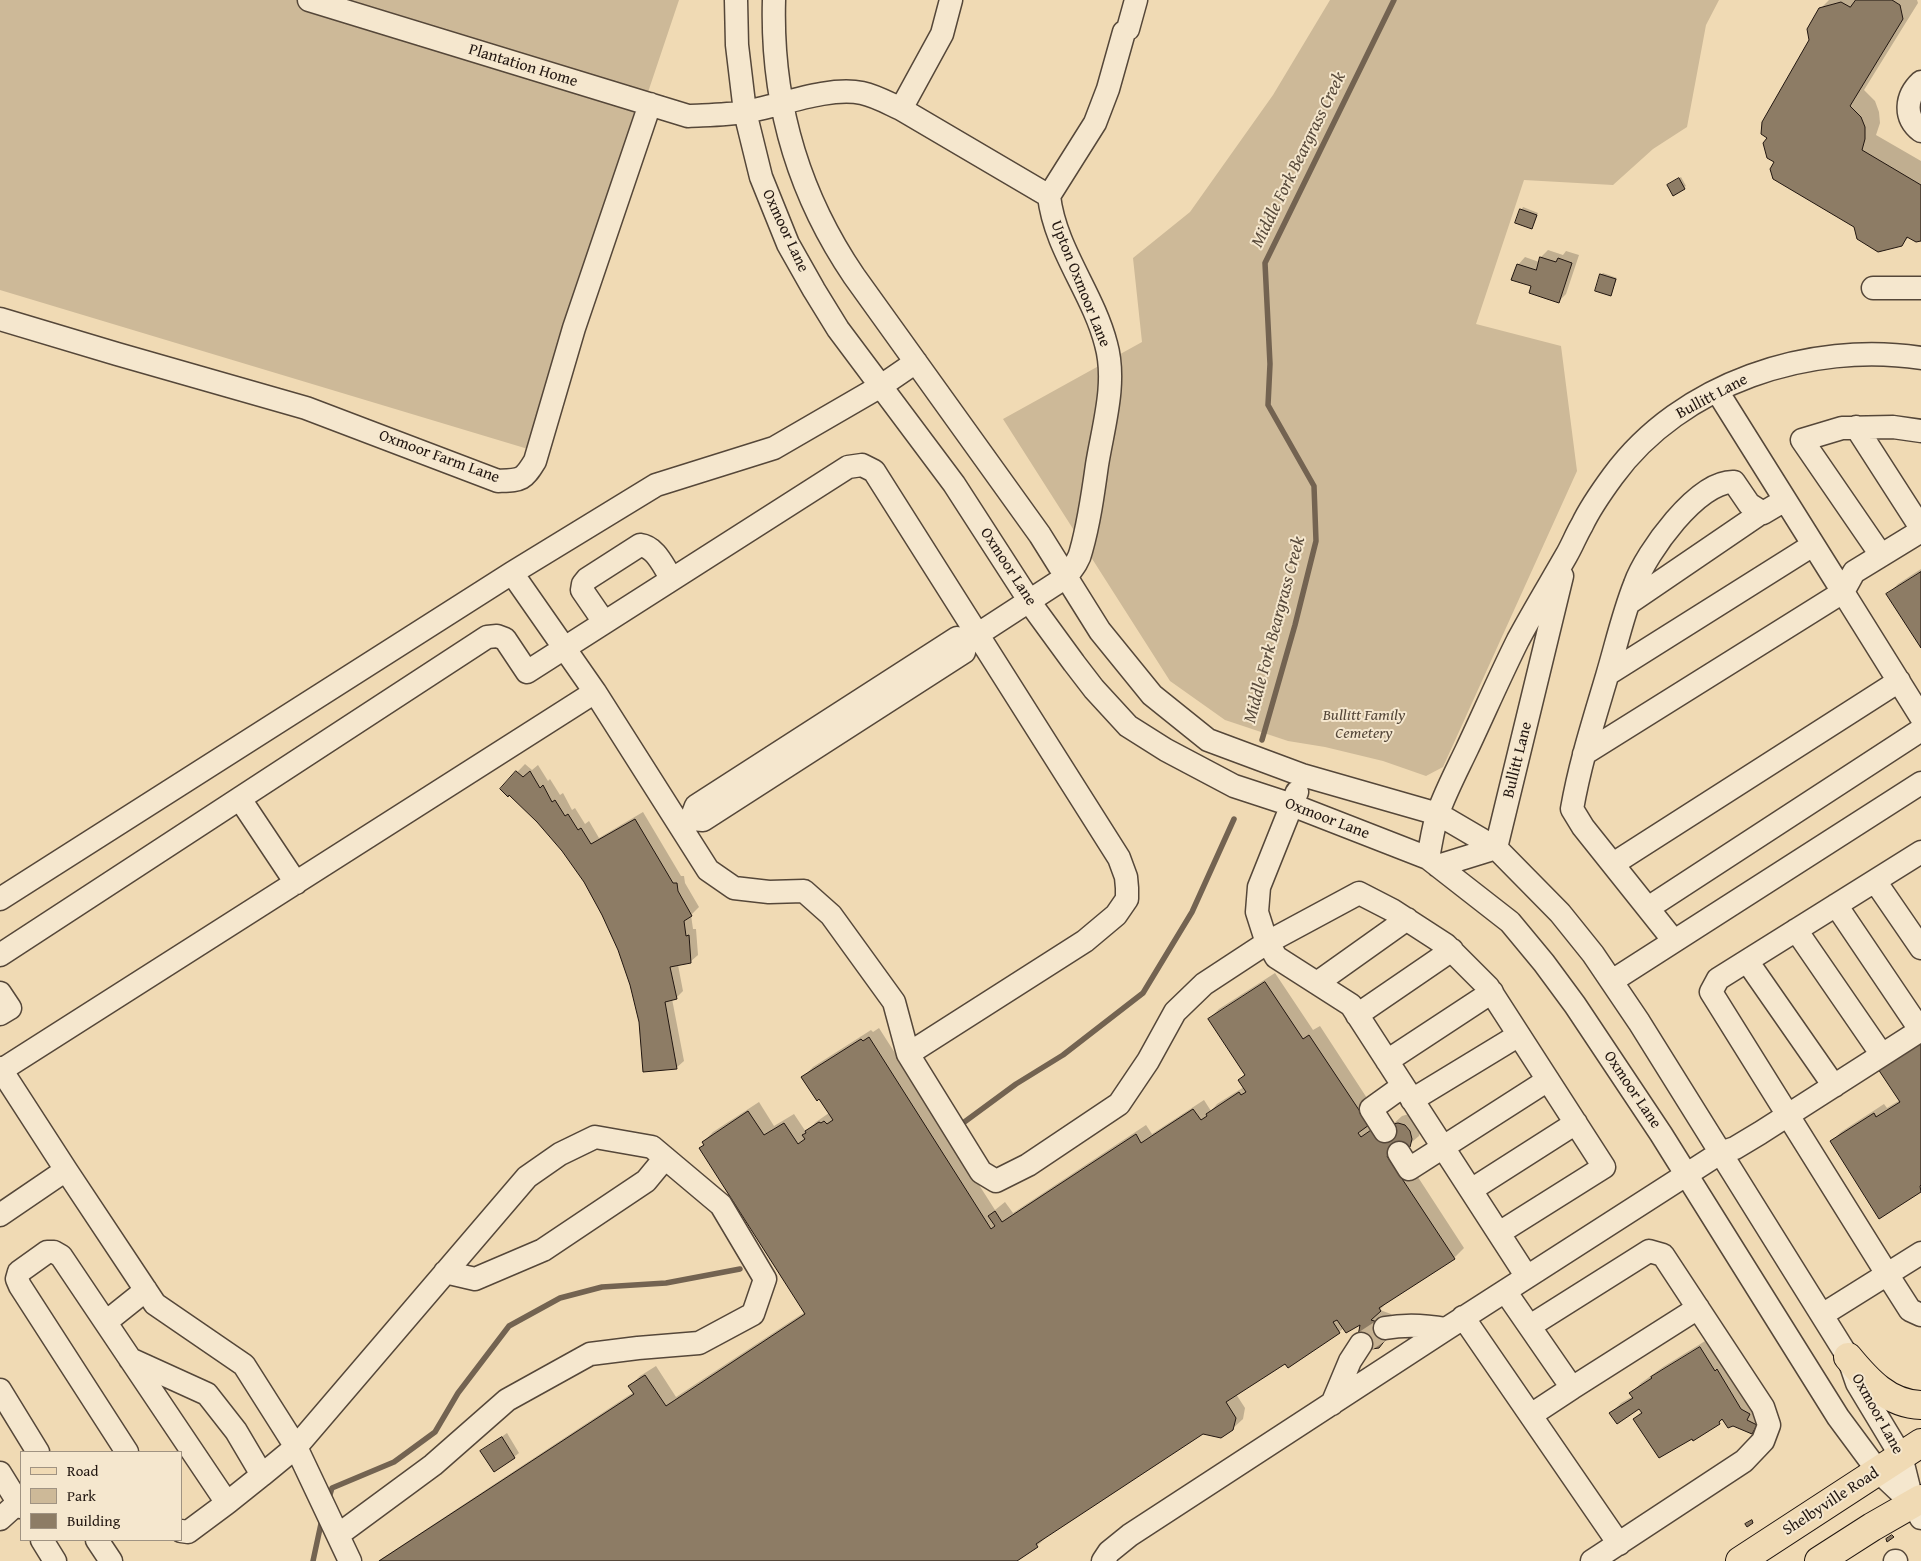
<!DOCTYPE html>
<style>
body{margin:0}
#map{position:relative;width:1921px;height:1561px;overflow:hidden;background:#f0dab4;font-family:"Gentium Book Plus",serif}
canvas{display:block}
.legend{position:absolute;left:20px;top:1451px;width:162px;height:90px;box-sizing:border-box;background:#f5e7ce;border:1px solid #a09382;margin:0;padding:6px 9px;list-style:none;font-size:15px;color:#211610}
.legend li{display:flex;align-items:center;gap:10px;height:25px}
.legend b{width:25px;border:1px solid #a09382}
</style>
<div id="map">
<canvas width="1921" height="1561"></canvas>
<ul class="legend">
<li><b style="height:6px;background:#f0dab4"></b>Road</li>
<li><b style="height:14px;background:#cdb998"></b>Park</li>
<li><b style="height:14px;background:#8d7c65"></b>Building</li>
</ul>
</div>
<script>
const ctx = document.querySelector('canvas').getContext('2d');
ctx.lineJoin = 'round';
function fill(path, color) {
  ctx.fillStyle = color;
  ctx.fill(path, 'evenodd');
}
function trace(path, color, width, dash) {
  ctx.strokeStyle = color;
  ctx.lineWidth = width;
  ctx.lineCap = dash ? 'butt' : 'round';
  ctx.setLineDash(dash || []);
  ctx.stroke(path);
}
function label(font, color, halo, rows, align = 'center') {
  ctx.font = font + ' "Gentium Book Plus",serif';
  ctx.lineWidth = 4;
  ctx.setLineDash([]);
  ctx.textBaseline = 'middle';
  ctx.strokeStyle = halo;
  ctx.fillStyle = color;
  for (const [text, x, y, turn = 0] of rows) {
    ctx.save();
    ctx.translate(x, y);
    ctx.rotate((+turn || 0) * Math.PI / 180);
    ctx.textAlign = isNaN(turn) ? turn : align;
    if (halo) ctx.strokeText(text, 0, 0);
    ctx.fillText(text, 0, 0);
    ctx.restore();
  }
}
fill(new Path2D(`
 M 0,0 L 679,0 L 528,449 L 0,290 Z
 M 1330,0 L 1719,0 L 1706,25 L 1687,127 L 1653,149 L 1613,185 L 1524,180 L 1476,324 L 1561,346 L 1577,471 L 1443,767 L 1426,776 L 1383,761 L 1325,747 L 1288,741 L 1225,720 L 1170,681 L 1003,419 L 1142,342 L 1133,258 L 1190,212 L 1273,95 Z`), '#cdb998');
fill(new Path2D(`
 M 1829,0 L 1917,0 L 1918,3 L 1864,90 L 1875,101 L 1879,112 L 1880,123 L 1876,135 L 1921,161 L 1921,240 L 1909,237 L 1901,245 L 1855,226 L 1775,161 L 1820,9 Z
 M 1681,177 L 1686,186 L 1674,194 L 1671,183 Z
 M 1523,207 L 1538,213 L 1532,227 L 1516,222 Z
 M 1548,250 L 1563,255 L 1566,251 L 1579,255 L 1566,294 L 1559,301 L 1532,286 L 1518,265 L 1525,257 L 1539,262 L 1541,257 Z
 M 1603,273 L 1617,278 L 1611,295 L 1601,275 Z
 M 1921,569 L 1921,645 L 1888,594 L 1898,584 Z
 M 525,764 L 532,770 L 538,765 L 548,781 L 550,779 L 560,795 L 563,793 L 572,810 L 575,808 L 585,824 L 589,821 L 599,838 L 643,812 L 681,876 L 684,876 L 685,883 L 699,907 L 691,915 L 693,929 L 696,929 L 698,955 L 690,962 L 678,965 L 683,991 L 676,998 L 672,999 L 684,1061 L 676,1068 L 640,1021 L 631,985 L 619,949 L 585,881 L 563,850 L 538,821 L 509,793 L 501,789 Z
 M 1275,973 L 1313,1030 L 1320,1026 L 1378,1115 L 1391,1126 L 1402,1116 L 1409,1114 L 1422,1125 L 1419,1136 L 1401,1151 L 1464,1248 L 1454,1258 L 1388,1301 L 1380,1310 L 1391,1314 L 1394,1318 L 1393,1332 L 1383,1343 L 1362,1323 L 1344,1328 L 1339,1332 L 1285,1362 L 1236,1394 L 1245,1408 L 1243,1419 L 1232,1429 L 1203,1432 L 1047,1536 L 1037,1546 L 1014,1561 L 378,1561 L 634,1392 L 630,1386 L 640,1376 L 656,1366 L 676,1397 L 805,1312 L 700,1148 L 705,1144 L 703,1142 L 713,1132 L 759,1102 L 774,1126 L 794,1114 L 806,1132 L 816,1122 L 829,1113 L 803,1077 L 813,1067 L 871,1030 L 873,1032 L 879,1028 L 995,1210 L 1005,1202 L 1013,1213 L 1146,1125 L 1152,1134 L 1204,1100 L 1211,1111 L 1217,1104 L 1244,1087 L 1240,1080 L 1245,1074 L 1209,1019 L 1219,1009 Z
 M 1921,1038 L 1921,1190 L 1880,1217 L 1831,1142 L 1841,1132 L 1884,1104 L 1887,1108 L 1900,1100 Z
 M 1710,1338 L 1761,1423 L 1751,1433 L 1724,1419 L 1694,1439 L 1634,1419 L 1642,1411 L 1640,1407 L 1611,1413 L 1621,1403 L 1633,1396 L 1631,1393 L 1641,1383 L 1663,1367 Z
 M 507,1433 L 519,1453 L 514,1457 L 482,1451 Z`), '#0003');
trace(new Path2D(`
 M 1262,740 L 1295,625 L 1316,541 L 1314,486 L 1268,405 L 1270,364 L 1265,263 L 1394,0
 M 963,1123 L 1016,1084 L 1063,1055 L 1143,993 L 1192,912 L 1234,819
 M 328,1501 L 332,1488 L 394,1462 L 435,1432 L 458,1393 L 509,1326 L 560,1298 L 602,1287 L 666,1283 L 740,1269
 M 313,1561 L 322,1519`), '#736351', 5.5);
const building = new Path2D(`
 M 1856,0 L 1892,0 L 1900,5 L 1903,19 L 1850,106 L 1861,117 L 1865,127 L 1865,139 L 1862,150 L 1921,185 L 1921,241 L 1916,242 L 1907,237 L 1902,246 L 1878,252 L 1857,239 L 1854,227 L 1773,179 L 1770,169 L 1774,162 L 1767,158 L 1763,143 L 1767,138 L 1761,134 L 1762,122 L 1809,40 L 1807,29 L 1819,8 L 1841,2 L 1850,7 Z
 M 1679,178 L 1685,189 L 1673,196 L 1667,185 Z
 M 1520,209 L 1537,215 L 1532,229 L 1515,223 Z
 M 1540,257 L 1556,262 L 1558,258 L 1572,263 L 1559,303 L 1529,293 L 1531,286 L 1511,280 L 1517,264 L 1536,270 Z
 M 1600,274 L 1616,279 L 1611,296 L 1595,291 Z
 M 1921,572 L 1921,648 L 1886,594 Z
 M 516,771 L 523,777 L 530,771 L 540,788 L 543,785 L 552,802 L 555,800 L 565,816 L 568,814 L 578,830 L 581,828 L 591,844 L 635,819 L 673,883 L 677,883 L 678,891 L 692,916 L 684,921 L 686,936 L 689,935 L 691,963 L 670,967 L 677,999 L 665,1002 L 677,1069 L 643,1072 L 639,1022 L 630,985 L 618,950 L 602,915 L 584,882 L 562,851 L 537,822 L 509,795 L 508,797 L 500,789 Z
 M 1265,982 L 1303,1039 L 1309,1035 L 1369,1125 L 1358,1133 L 1361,1137 L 1374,1128 L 1398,1123 L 1405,1125 L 1410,1131 L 1412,1139 L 1410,1147 L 1406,1150 L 1393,1152 L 1387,1156 L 1455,1259 L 1379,1308 L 1381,1311 L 1371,1320 L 1381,1323 L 1386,1339 L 1379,1348 L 1372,1349 L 1365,1348 L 1358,1336 L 1360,1325 L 1346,1333 L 1337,1320 L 1333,1322 L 1340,1333 L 1288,1368 L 1285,1364 L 1226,1402 L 1236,1418 L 1233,1430 L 1221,1438 L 1203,1434 L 1036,1544 L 1038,1547 L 1017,1561 L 379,1561 L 634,1394 L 628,1386 L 645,1375 L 666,1406 L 805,1314 L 699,1148 L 704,1145 L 702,1142 L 748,1111 L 764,1135 L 784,1123 L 798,1144 L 805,1139 L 802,1135 L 806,1133 L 805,1131 L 819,1122 L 821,1123 L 824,1121 L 827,1124 L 833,1120 L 819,1099 L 817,1101 L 801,1077 L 861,1039 L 863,1041 L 869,1037 L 991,1229 L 995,1226 L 988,1216 L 995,1211 L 1002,1222 L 1136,1134 L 1141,1143 L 1193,1109 L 1201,1120 L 1207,1116 L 1206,1114 L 1239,1092 L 1241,1095 L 1246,1092 L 1238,1080 L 1245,1075 L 1208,1019 Z
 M 1921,1041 L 1921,1185 L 1920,1186 L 1921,1192 L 1879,1219 L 1830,1141 L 1874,1113 L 1876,1117 L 1900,1102 L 1878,1069 Z
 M 1700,1347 L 1715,1371 L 1717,1369 L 1741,1409 L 1750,1414 L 1747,1420 L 1757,1425 L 1752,1434 L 1733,1426 L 1728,1428 L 1722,1419 L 1719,1422 L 1720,1424 L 1693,1441 L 1692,1439 L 1659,1458 L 1633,1419 L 1642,1413 L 1639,1409 L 1617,1424 L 1609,1413 L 1633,1398 L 1629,1393 L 1652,1378 L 1651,1377 Z
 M 502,1437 L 515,1458 L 494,1472 L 480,1451 Z
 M 1752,1520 L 1753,1523 L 1747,1527 L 1745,1524 Z
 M 1892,1535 L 1894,1537 L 1887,1542 L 1886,1539 Z`);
fill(building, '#8d7c65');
trace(building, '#211610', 1);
trace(new Path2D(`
 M 1361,1344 L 1385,1328`), '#c7b393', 22, [22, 11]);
const minor = new Path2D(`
 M 309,0 L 688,116 C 707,115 727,115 745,112 C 779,106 828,86 862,93 C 876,96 888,103 901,109 L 1049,196 C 1055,249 1093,293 1106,344 C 1117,383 1103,427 1097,465 C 1093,494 1089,523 1081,551 C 1079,561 1072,569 1066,577 L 966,642 L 964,652 L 703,820 L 691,819
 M 736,0 L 737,45 L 745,112 L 761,177 L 788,244 L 814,290 L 838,329 L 954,484 L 1036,611 L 1074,663 L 1094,689 L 1128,726 L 1166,750 L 1234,786 L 1292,805 L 1428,858 L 1510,922 L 1544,963 L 1575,1005 L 1661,1134 L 1838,1417 L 1878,1471 L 1913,1504
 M 774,0 C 771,101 797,192 854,276 L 1040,535 L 1100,631 L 1152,695 L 1208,740 L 1302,775 L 1438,814 L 1496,848 L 1560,913 L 1593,954 L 1639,1022 L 1848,1357 L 1857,1383 L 1901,1456 L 1913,1504 L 1921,1518
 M 1128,29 L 1136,0
 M 1921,82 C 1906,96 1903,117 1921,131
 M 901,109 L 942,34 L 951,0
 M 1049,196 L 1095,123 L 1108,89 L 1124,32
 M 1873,288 L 1921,288
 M 0,319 L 117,354 L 306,408 L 498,481 C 521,480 523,481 535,461 L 574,328 L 650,104
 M 1856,427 L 1921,528
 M 1921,531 L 1854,572 L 1843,592 L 1921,717
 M 1881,555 L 1802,440 L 1842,428 L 1893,427 L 1921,431
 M 512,573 L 595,692 L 708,870 L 734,888 L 769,892 L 804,891 L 831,915 L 894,1002 L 908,1054 L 981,1172 L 996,1181 L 1028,1165 L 1119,1104 L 1148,1061 L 1175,1012 L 1204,984 L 1268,942 L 1359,893 L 1392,910 L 1446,945 L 1488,987 L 1604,1167 L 1499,1233
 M 1629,603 L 1761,513
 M 604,622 L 582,590 L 583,584 L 587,579 L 640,545 C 656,547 663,566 672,579
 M 1608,674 L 1813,545
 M 1584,754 L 1843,592 L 1717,391
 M 1297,792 L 1259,887 L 1257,912 L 1265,937 L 1276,957 L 1351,1005 L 1527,1277
 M 240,799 L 296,883
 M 681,825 L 691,819 L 696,806 L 957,638 L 966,642
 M 1921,852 L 1718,979 L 1711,992 L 1887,1274 L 1910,1310 L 1921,1315
 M 1428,858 C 1431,844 1433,827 1438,813 C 1446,791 1457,770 1467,749 C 1484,713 1500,676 1518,640 C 1533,612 1550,584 1566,556 C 1572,546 1576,535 1582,525 C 1590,508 1602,491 1613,476 C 1681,383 1810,341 1921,358
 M 1613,864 L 1899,681
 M 1438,866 L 1496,848 L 1562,576
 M 1875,881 L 1921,948
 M 0,899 L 512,573 L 656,485 L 774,448 L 881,386 L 916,362
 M 1836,905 L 1921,1031
 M 1648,908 L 1921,730
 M 1796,930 L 1882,1055
 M 1674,941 L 1583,827 L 1572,809 C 1580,763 1594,720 1607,676 C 1616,646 1623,614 1635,584 C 1646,553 1698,480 1734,482 L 1749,504 L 1763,513 L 1785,500
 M 0,955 L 487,637 L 497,636 L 505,639 L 527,672 L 848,467 L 862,465 L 874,471 L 1119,858 L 1126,877 L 1127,888 L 1127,899 L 1116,915 L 1085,941 L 908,1054
 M 1747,961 L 1834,1086
 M 1612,981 L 1921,783
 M 1317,983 L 1407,919
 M 0,993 L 10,1008 L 0,1014
 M 1357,1015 L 1452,950
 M 1387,1061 L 1492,992
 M 0,1068 L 66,1170 L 155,1304 L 244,1365 L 296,1447 L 350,1561
 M 0,1071 L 595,692
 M 1412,1100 L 1519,1035
 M 1385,1131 L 1371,1109 L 1403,1086
 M 1399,1153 L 1409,1169 L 1548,1080
 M 1471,1190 L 1576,1123
 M 0,1215 L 66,1170
 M 445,1272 L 475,1279 L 543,1250 L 646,1181 L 665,1158
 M 1505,1291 L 1572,1388 L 1698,1308
 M 1822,1315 L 1921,1253
 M 1463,1317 L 1619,1544
 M 106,1322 L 146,1290
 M 1530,1326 L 1649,1251 L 1663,1255 L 1763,1407 L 1769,1425 L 1763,1441 L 1744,1461 L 1592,1561
 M 1385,1328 C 1406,1324 1424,1325 1446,1329
 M 130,1359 L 207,1394 L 236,1431 L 262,1475 L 296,1447 L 527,1177 L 560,1154 L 595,1137 L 652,1147 L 721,1205 L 765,1279 L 753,1314 L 699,1343 L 638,1348 L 590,1354 L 507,1400 L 433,1465 L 338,1535
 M 0,1390 L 38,1452
 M 1332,1404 L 1350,1361 L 1361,1344
 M 1531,1415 L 1572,1388
 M 127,1452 L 20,1286 L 17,1279 L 19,1272 L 47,1252 L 54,1252 L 61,1256 L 227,1503 L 188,1532 L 181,1531
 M 0,1473 L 21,1507
 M 227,1503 L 262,1475
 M 0,1519 L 21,1500
 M 42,1540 L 55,1561
 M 97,1540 L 111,1561
 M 1103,1561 L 1109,1552 L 1130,1535 L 1446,1329 L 1720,1153 L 1735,1148 L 1760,1133 L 1921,1030
 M 1895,1561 L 1896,1561`);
const major = new Path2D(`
 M 1848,1357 C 1867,1380 1888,1404 1921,1405
 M 1740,1561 L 1921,1443
 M 1819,1561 L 1872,1527 L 1921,1499`);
trace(minor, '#554739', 25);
trace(major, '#211610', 30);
trace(minor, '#f5e7ce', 22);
trace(major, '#f0dab4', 28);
label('16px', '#211610', '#f5e7ce', [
 ["Plantation Home",523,66,17],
 ["Oxmoor Lane",785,231,65],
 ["Upton Oxmoor Lane",1080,284,68],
 ["Bullitt Lane",1712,397,-28],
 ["Oxmoor Farm Lane",439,457,20],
 ["Oxmoor Lane",1008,567,57],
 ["Bullitt Lane",1518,760,-76],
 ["Oxmoor Lane",1327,819,21],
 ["Oxmoor Lane",1632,1090,56],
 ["Oxmoor Lane",1877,1414,61],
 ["Shelbyville Road",1831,1502,-33]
]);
label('italic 16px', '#554739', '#f5e7ce', [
 ["Bullitt Family",1364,716],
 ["Cemetery",1364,734]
]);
label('italic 18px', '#584a3b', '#f5e7ce', [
 ["Middle Fork Beargrass Creek",1299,160,-64],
 ["Middle Fork Beargrass Creek",1275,630,-75]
]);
</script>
